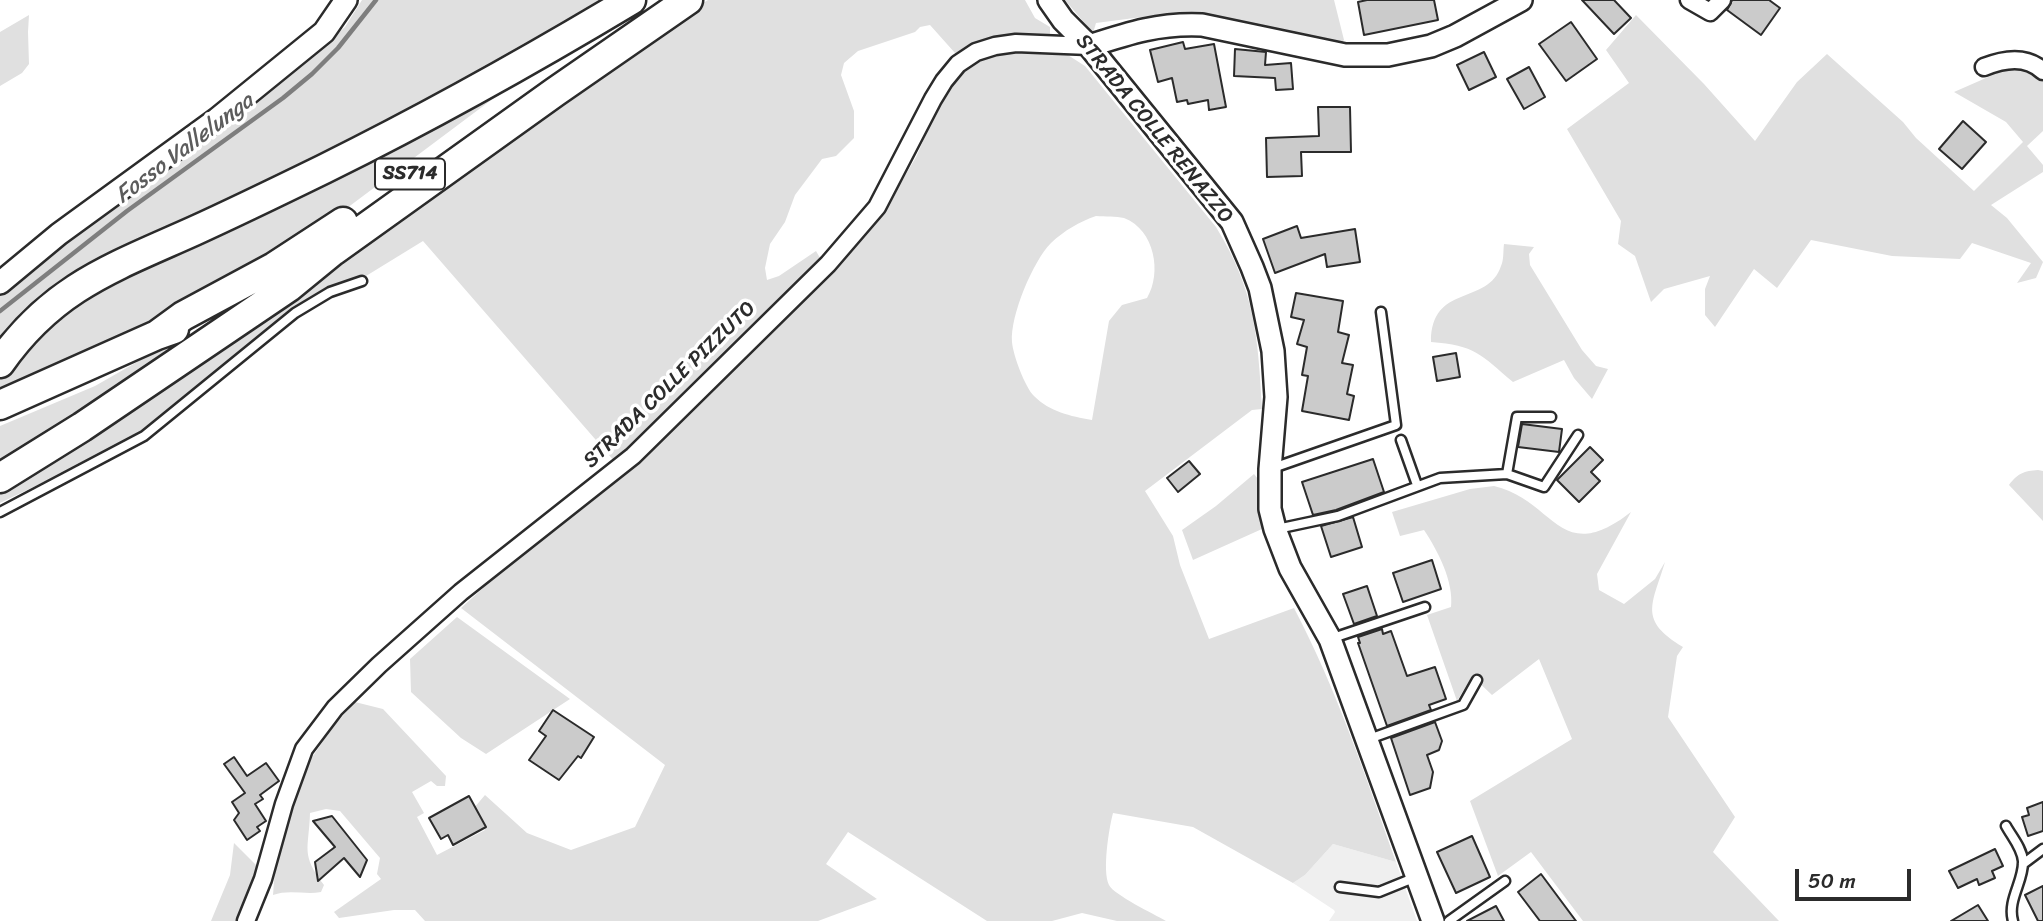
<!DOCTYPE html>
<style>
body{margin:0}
#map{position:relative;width:2043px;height:921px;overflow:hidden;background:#fff;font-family:Sriracha,sans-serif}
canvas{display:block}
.scale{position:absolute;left:1795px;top:869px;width:116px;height:32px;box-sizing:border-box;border:4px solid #2b2b2b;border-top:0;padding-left:9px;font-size:21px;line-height:24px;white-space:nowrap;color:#2b2b2b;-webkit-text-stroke:5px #fff;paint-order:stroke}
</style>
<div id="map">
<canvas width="2043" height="921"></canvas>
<div class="scale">50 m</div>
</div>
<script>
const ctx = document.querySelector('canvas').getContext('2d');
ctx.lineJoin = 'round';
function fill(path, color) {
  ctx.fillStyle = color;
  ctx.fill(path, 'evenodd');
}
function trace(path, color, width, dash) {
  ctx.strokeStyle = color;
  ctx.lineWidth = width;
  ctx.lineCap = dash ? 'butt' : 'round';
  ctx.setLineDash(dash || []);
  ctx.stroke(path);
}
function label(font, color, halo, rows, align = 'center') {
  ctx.font = font + ' Sriracha,sans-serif';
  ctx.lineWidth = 7;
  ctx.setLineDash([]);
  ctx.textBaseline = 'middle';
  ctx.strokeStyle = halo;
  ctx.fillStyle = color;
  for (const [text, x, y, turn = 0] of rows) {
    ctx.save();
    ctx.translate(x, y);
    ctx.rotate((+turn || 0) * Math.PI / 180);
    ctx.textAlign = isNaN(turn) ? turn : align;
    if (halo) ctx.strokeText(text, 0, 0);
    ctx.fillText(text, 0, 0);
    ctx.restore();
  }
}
fill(new Path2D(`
 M 1333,844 L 1396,862 L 1417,921 L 1329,921 L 1335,912 L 1334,910 L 1293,883 L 1305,875 Z`), '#efefef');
fill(new Path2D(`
 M 362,0 L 621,0 L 463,92 L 93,272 L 0,357 L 0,286 L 285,80 L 345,27 Z
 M 708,0 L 1025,0 L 1035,18 L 1050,27 L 1050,35 L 1044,40 L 989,42 L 955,53 L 930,25 L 920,27 L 915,32 L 858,51 L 844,63 L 841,75 L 854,111 L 854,138 L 836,156 L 822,159 L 795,195 L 785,222 L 770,244 L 765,268 L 767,280 L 779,276 L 816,251 L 823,263 L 723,355 L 615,462 L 423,241 L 353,284 L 342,281 L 305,303 L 238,352 L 149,428 L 121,445 L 0,503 L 0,487 L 383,232 L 480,164 L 681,17 Z
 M 1065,0 L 1334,0 L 1344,40 L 1338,46 L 1201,16 L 1173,13 L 1096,23 L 1093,33 Z
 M 29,15 L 28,32 L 29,64 L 22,73 L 0,86 L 0,32 Z
 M 1636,15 L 1704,84 L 1755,141 L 1797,82 L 1827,54 L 1903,122 L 1916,138 L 1974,191 L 2023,142 L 2006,122 L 1954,92 L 2011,67 L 2031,70 L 2043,82 L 2043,131 L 2027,146 L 2043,165 L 2043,172 L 1991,205 L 2007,218 L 2043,262 L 2036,278 L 2017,283 L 2031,263 L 1972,243 L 1960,259 L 1892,256 L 1811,240 L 1777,288 L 1754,269 L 1715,327 L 1705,315 L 1705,289 L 1710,276 L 1664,289 L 1651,302 L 1635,256 L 1618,244 L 1621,221 L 1567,129 L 1629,83 L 1606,50 Z
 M 1025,48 L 1060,50 L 1085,66 L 1216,227 C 1255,290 1258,337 1262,409 L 1252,410 L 1145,491 L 1173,536 L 1180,565 L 1209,639 L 1294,608 C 1337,690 1365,775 1396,862 L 1333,844 L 1305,875 L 1293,883 L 1193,827 L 1113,813 C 1109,828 1102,871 1109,885 C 1114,895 1154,914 1166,921 L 1117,921 L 1082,913 L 1052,921 L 987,921 L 848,832 L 826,864 L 877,899 L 818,921 L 425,921 L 415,910 L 394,910 L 339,918 L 334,912 L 381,879 L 377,874 L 380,858 L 340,811 L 326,809 L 310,813 C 309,849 300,854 324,885 L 321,892 C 305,895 289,889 273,895 L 275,869 L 296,781 L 332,728 L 355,702 L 383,709 L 446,776 L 445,786 L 437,786 L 431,781 L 412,792 L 424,813 L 417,817 L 437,855 L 485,830 L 474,808 L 485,795 L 527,833 L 571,850 L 635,827 L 665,765 L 461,608 L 502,571 L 644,457 L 853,250 L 891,200 L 916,157 L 948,86 L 970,65 L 999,52 ZM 1096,216 C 1105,217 1116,216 1124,218 C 1155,230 1162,273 1147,298 L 1122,305 L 1109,321 L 1092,420 C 1070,416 1050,412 1034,396 C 1025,387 1013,355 1012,342 C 1010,316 1033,261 1051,243 C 1065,230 1079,222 1096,216 Z
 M 540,68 L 490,101 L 339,214 L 153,326 L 0,390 L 0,374 L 52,308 Z
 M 1504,244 L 1534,247 L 1529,254 L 1530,265 L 1582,350 L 1596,366 L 1608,369 L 1592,399 L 1574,378 L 1564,360 L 1513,382 C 1481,355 1475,345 1431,342 C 1431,283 1488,306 1501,266 C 1504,260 1503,251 1504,244 Z
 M 172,342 L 172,347 L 95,402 L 0,461 L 0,426 L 95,386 Z
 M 2038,470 L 2043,471 L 2043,521 L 2009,485 C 2018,473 2024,471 2038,470 Z
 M 1254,474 L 1258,479 L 1262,529 L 1193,560 L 1182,530 L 1216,506 Z
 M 1494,486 C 1555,500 1559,568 1631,512 L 1597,574 L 1599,590 L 1624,604 L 1655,579 L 1665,562 C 1652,605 1638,620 1683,647 L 1677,656 L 1668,717 L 1735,817 L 1713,852 L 1779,921 L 1583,921 L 1531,852 L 1498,876 L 1470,801 L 1572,739 L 1539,659 L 1492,695 L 1472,676 L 1457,701 L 1427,615 L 1451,607 C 1454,582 1438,551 1424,530 L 1400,536 L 1392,512 L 1470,489 Z
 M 457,617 L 570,699 L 486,754 L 461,738 L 411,692 L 410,659 Z
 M 234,843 L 257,866 L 252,895 L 239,921 L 211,921 L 230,875 Z`), '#e0e0e0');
trace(new Path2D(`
 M 0,311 L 127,211 L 283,98 L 312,74 L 338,48 L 376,0`), '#7e7e7e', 4.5);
const building = new Path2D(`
 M 1367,0 L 1434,0 L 1438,20 L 1364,35 L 1358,2 Z
 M 1582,0 L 1614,0 L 1631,18 L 1614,34 Z
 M 1732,0 L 1769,0 L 1780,8 L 1761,35 L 1727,10 Z
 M 1571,22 L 1597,59 L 1566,81 L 1539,44 Z
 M 1183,42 L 1185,49 L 1214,44 L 1226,107 L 1209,110 L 1208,100 L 1188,104 L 1187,100 L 1177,102 L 1172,78 L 1158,82 L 1150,50 Z
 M 1235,49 L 1266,52 L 1265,65 L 1291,63 L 1293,89 L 1276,90 L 1275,78 L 1234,76 Z
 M 1484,52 L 1496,77 L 1469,90 L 1457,65 Z
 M 1529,67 L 1545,97 L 1524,109 L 1507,79 Z
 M 1318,107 L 1350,107 L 1351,152 L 1301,152 L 1302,176 L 1267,177 L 1266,138 L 1319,136 Z
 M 1963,121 L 1986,142 L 1962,169 L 1939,149 Z
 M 1297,226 L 1301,238 L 1355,229 L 1360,262 L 1327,267 L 1325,254 L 1275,273 L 1263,239 Z
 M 1296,293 L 1343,301 L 1338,332 L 1349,335 L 1342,363 L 1353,365 L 1347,394 L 1354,396 L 1349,420 L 1302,411 L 1308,376 L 1302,375 L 1307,347 L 1297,344 L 1304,320 L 1291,317 Z
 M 1456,353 L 1460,377 L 1437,381 L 1433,357 Z
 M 1522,424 L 1562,429 L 1559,452 L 1518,447 Z
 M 1590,447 L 1603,460 L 1591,472 L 1600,481 L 1579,502 L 1557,480 Z
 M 1373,459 L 1384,492 L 1336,510 L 1313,515 L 1302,482 Z
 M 1189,461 L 1200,474 L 1178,492 L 1167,478 Z
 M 1353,517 L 1362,547 L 1331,557 L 1321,526 Z
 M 1432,560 L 1441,589 L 1403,602 L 1393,573 Z
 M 1367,586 L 1377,616 L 1354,624 L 1343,594 Z
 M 1382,629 L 1383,634 L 1391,631 L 1407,676 L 1435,667 L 1446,699 L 1429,705 L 1431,710 L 1387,726 L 1358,643 L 1360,643 L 1358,637 Z
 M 553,710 L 594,737 L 581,758 L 578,756 L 559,780 L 529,760 L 546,736 L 539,731 Z
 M 1435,722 L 1442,741 L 1439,750 L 1427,755 L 1433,772 L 1430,788 L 1410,795 L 1391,738 Z
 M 234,757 L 247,776 L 266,763 L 279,781 L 260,795 L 263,799 L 255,804 L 266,821 L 257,827 L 260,831 L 247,840 L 234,820 L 239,813 L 232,802 L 245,793 L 224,764 Z
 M 469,796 L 486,827 L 453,845 L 448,835 L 441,839 L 429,818 Z
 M 2043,802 L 2043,831 L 2028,836 L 2022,817 L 2029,815 L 2027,808 Z
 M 332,816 L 367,860 L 360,877 L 344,858 L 318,881 L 315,862 L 335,847 L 313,821 Z
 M 1472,836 L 1490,877 L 1456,893 L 1437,852 Z
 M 1995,849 L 2003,866 L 1992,871 L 1995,878 L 1979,885 L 1977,879 L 1958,888 L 1949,871 Z
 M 1541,874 L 1576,921 L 1540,921 L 1518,892 Z
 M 2043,886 L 2043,921 L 2038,921 L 2025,895 Z
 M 1978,905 L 1988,921 L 1951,921 Z
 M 1496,906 L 1504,921 L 1467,921 Z`);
fill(building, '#cbcbcb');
trace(building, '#2b2b2b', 2);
const lane = new Path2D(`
 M 1401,440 L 1417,485
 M 1273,468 L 1396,425 L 1381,312
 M 1507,474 L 1517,417 L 1551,417
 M 0,512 L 144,436 L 295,313 L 330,292 L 362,281
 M 1277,529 L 1338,516 L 1440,478 L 1507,474 L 1544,487 L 1578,435
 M 1333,638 L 1425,607
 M 1369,739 L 1463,705 L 1477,680
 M 2006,826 C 2012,837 2022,848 2023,861 C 2024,881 2007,900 2013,921
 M 2023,864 L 2043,849
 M 1340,887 L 1379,892 L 1416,877
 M 1449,921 L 1505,881`);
const street = new Path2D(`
 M 1689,0 L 1710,12 L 1722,0
 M 1984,67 C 2004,59 2026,55 2043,71
 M 246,921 L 263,879 L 284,804 L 304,749 L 335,708 L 379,665 L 461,592 L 633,456 L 828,264 L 877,207 L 933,99 L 944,81 L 958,64 L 976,52 L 995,46 L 1016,43 L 1089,46`);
const secondary = new Path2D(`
 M 1049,0 L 1063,20 L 1089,46 L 1232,222 L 1252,267 L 1260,288 L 1273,351 L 1276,397 L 1270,469 L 1270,509 L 1275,529 L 1290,568 L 1330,639 L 1433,921
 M 1089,46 C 1129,33 1159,23 1202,25 L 1345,55 L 1388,55 L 1431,46 L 1455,36 L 1521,0
 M 0,283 L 59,234 L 217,119 L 324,32 L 346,0`);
const highway = new Path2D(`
 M 157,335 L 183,316 L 274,267 L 343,222
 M 0,363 C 53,287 114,267 194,231 C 238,211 281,190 324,169 C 429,117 531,60 631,0
 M 0,405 L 157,335 L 174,329
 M 0,478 L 82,427 L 289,287 L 333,251 L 555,92 L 688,0`);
trace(lane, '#2b2b2b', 13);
trace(street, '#2b2b2b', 21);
trace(secondary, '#2b2b2b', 26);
trace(highway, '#2b2b2b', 33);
trace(lane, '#fff', 8);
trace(street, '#fff', 16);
trace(secondary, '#fff', 21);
trace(highway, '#fff', 28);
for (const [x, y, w] of [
 [410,174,70]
]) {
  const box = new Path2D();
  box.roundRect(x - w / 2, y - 15.5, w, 31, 5);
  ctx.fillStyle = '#fff';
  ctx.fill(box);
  trace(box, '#2b2b2b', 2);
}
label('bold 19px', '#2b2b2b', null, [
 ["SS714",410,174]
]);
label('21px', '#2b2b2b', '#fff', [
 ["STRADA COLLE RENAZZO",1154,129,51],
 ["STRADA COLLE PIZZUTO",670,385,-44]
]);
label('italic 23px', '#5c5c5c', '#fff', [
 ["Fosso Vallelunga",185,149,-37]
]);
</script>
